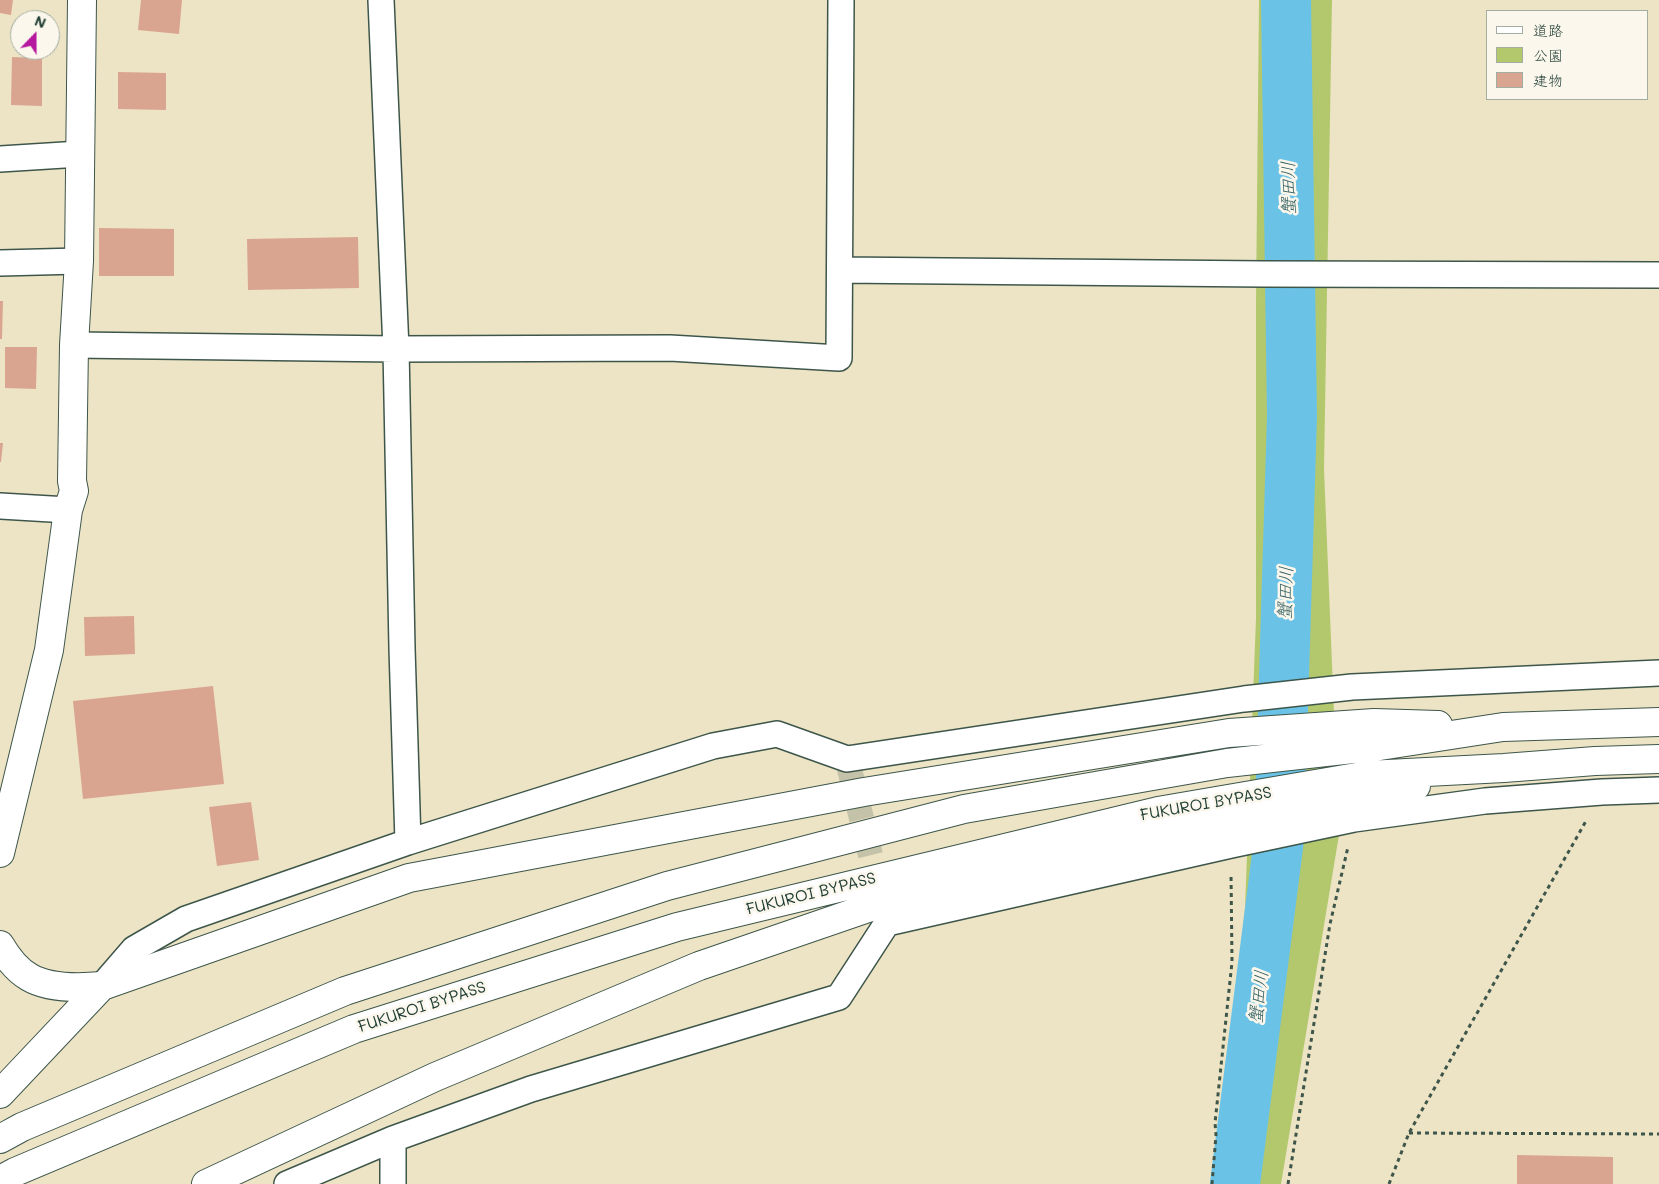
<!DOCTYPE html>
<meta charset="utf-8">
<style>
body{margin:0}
#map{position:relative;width:1659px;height:1184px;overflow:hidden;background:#ede4c6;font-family:Mali,"Klee One",sans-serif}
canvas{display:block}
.legend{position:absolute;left:1486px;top:10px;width:162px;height:90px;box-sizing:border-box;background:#fbf7ec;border:1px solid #a3ada2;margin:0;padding:6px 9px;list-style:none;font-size:15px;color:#1f3d34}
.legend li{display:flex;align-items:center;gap:10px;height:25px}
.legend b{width:25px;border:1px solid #a3ada2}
.north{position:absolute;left:10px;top:10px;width:50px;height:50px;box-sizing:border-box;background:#fbf7ec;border:1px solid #a3ada2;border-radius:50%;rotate:22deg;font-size:14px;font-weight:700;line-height:20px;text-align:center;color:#1f3d34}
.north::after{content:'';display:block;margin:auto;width:18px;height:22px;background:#b5179e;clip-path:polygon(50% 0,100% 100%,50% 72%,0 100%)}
</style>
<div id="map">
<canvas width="1659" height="1184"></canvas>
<ul class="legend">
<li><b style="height:6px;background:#fff"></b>道路</li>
<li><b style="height:14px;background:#b3c86d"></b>公園</li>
<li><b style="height:14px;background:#daa590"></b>建物</li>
</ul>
<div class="north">N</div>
</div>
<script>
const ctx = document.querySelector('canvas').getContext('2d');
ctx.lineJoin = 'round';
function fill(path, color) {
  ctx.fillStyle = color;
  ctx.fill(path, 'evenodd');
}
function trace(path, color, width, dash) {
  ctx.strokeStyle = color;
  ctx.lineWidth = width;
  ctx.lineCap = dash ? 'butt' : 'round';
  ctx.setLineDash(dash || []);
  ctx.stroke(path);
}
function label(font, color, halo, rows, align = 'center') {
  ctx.font = font + ' Mali,"Klee One",sans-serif';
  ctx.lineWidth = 5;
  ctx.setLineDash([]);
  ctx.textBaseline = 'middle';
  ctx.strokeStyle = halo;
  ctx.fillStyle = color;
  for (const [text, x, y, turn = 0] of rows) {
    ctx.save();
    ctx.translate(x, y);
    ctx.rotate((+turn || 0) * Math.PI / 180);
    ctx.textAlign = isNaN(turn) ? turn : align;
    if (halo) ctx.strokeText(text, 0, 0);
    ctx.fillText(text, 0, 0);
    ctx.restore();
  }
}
fill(new Path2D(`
 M 1259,0 L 1332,0 L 1324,469 L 1339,835 L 1281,1184 L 1218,1184 L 1245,908 L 1256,618 L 1256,302 Z`), '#b3c86d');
trace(new Path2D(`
 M 1235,1184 L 1279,839 L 1292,416 L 1286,0`), '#6ac3e7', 50);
fill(new Path2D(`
 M 0,0 L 13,0 L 11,15 L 0,13 Z
 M 141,0 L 182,0 L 179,34 L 138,30 Z
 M 12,57 L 42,58 L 42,106 L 11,105 Z
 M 118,72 L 166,73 L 166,110 L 118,109 Z
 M 99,228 L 174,229 L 174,276 L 99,276 Z
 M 358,237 L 359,288 L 248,290 L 247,239 Z
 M 0,301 L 3,301 L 2,339 L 0,339 Z
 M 5,347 L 37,347 L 36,389 L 5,388 Z
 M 0,443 L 3,443 L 1,462 L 0,462 Z
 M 134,616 L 135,654 L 85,656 L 84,617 Z
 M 213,686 L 224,784 L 83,799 L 73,701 Z
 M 251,802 L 259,860 L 217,866 L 209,807 Z
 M 1517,1155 L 1613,1157 L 1613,1184 L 1517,1184 Z`), '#daa590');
trace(new Path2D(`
 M 847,759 L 881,898`), '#c4c3a9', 25, [25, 12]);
const minor = new Path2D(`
 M 381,0 L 396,349 L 402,648 L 408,842
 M 0,159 L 80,154
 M 0,263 L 79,261
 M 840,270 L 1264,274 L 1659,275
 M 74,345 L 396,349 L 670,348 L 839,358 L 841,0
 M 0,506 L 68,510
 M 102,986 L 134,949 L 186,919 L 408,842 L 713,746 L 777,734 L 847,759 L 1244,699 L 1352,687 L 1659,673
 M 287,1184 L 393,1139 L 531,1089 L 839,997 L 887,923 L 1231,845 L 1354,819 L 1485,801 L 1602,792 L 1659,790
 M 393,1184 L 393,1139`);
const tertiary = new Path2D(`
 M 0,853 L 49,650 L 68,510 L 74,491 L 72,481 L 74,345 L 79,261 L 82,0`);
const trunk = new Path2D(`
 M 0,945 C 7,957 17,970 29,977 C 49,989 80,988 102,986
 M 0,1094 L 102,986 L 409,878 L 864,792 L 1229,733 L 1374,723 L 1438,725
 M 0,1139 L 22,1127 L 345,991 L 667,886 L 964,809 L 1227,763 L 1380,746 L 1503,727 L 1659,722
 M 0,1180 L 15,1172 L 354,1029 L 677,927 L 1158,811 L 1368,775 L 1504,768 L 1595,761 L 1659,759
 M 206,1184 L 435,1077 L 699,966 L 900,897 L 1226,822 L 1416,786`);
trace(minor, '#3e564a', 28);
trace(tertiary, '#3e564a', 30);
trace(trunk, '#3e564a', 30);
trace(new Path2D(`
 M 1409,1133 L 1659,1134
 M 1212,1184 L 1216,1135 L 1215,1123 L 1232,962 L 1231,873
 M 1288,1184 L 1330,924 L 1348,847
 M 1389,1184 L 1409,1133 L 1586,821`), '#3e564a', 3, [4, 4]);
trace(minor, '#fff', 25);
trace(tertiary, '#fff', 28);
trace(trunk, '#fff', 28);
label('16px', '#1f3d34', '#fbf7ec', [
 ["FUKUROI BYPASS",1206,804,-10],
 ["FUKUROI BYPASS",811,894,-14],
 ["FUKUROI BYPASS",422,1007,-18]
]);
label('italic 18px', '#325e61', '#fbf7ec', [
 ["蟹田川",1289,188,-91],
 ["蟹田川",1286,593,-88],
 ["蟹田川",1259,997,-83]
]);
</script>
